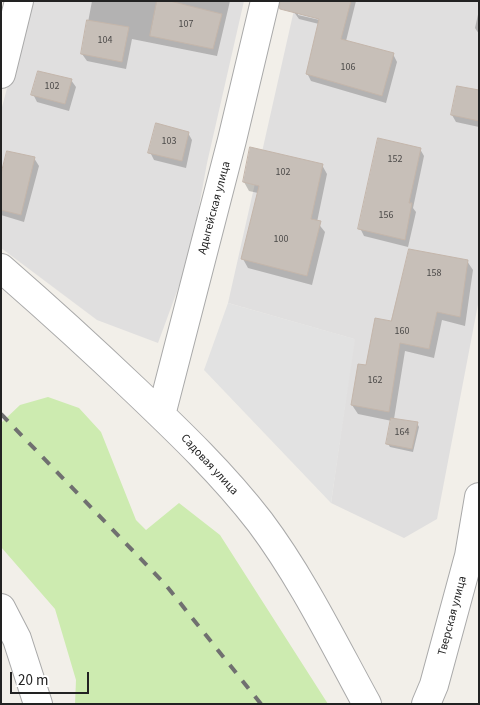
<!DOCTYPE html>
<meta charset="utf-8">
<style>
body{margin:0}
#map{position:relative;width:480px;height:705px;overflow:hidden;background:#f2efe9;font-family:"Source Sans 3",sans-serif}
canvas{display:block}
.frame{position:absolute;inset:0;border:2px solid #222;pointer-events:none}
.scale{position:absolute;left:10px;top:672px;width:79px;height:22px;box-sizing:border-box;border:2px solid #222;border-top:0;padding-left:6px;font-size:15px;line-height:18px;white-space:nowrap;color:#222;-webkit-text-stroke:4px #fff;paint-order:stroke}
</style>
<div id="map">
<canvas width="480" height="705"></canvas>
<div class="frame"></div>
<div class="scale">20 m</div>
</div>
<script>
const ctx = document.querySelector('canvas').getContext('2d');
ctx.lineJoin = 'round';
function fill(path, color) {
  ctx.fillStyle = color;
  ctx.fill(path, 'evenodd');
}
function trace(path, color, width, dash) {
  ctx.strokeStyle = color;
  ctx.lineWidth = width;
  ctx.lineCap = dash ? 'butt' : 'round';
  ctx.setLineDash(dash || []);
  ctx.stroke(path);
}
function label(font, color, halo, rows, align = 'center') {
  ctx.font = font + ' "Source Sans 3",sans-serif';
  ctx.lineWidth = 4.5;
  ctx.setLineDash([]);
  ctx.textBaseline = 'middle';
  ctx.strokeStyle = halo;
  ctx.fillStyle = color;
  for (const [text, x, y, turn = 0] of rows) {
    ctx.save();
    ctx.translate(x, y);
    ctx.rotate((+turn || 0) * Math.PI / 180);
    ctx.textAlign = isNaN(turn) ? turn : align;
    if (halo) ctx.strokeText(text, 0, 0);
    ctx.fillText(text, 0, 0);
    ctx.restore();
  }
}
fill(new Path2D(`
 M 30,1 L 244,1 L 207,163 L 190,256 L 158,343 L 97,320 L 1,248 L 1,111 Z
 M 296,1 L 479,1 L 479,299 L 437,519 L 404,538 L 331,503 L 354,339 L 228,303 Z`), '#e0dfdf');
fill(new Path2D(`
 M 48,397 L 79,408 L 101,432 L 136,520 L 146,530 L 179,503 L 220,535 L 328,704 L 75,704 L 76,680 L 55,609 L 1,547 L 1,423 L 20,405 Z`), '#cdebb0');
fill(new Path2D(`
 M 228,303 L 355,339 L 331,503 L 204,370 Z`), '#e2e2e2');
fill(new Path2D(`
 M 92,1 L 230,1 L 217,56 L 132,39 L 126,69 L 87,61 L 82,54 Z
 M 297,1 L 356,1 L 346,41 L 393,54 L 397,62 L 386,103 L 311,81 L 307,73 L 319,24 L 299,19 L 294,12 ZM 298,12 L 325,19 L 324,21 L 298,15 Z
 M 479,10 L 479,34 L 475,28 Z
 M 71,80 L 76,87 L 69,111 L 37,102 L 33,94 Z
 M 479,91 L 479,127 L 456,122 L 452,115 Z
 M 188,133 L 192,140 L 186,168 L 154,160 L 150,152 Z
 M 420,149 L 424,156 L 413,208 L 416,212 L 408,247 L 364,236 L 360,228 Z
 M 34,158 L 39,166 L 24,222 L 1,215 L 1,179 Z
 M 322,165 L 327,174 L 317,222 L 325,232 L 312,285 L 248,268 L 243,259 L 258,193 L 249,191 L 244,182 Z
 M 467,261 L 473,270 L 465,326 L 442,320 L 434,358 L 405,351 L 394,419 L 417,423 L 419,427 L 413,452 L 390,447 L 388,444 L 392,421 L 358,414 L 352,405 L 366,367 L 392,323 Z`), '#0003');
const building = new Path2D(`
 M 157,1 L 170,1 L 222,14 L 213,49 L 150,36 Z
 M 280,1 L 351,1 L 341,39 L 394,53 L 382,96 L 306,74 L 319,19 L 280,9 Z
 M 87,20 L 129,27 L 122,62 L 81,54 Z
 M 38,71 L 72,79 L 65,104 L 31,95 Z
 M 457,86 L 479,90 L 479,121 L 451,115 Z
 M 156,123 L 189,132 L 182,161 L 148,153 Z
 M 378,138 L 421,148 L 409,203 L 412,203 L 405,240 L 358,229 Z
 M 250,147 L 323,164 L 311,219 L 321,221 L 307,276 L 241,259 L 259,186 L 243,182 Z
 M 7,151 L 35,157 L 21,215 L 1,210 L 1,174 Z
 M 409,249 L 468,260 L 460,317 L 437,312 L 429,349 L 400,343 L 389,412 L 351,405 L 358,364 L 366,365 L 375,318 L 391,321 Z
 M 391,418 L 418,422 L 412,449 L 386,444 Z`);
fill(building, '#c7bfb8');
trace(building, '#c4b6ab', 1);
const minor = new Path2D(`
 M 1,74 L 19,1
 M 1,268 C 47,308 91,348 135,390 C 179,432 223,474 260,522 C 302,578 333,642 367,704
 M 161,415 L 232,140 L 265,1
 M 1,608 L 17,639 L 38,704
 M 426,704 L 434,685 L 469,556 L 479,497`);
trace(minor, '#a9a9a9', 30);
trace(minor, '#fff', 28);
trace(new Path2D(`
 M 1,414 L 165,584 L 261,704`), '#707070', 4, [10, 10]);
label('10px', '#4b4948', null, [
 ["107",186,25],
 ["104",105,41],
 ["106",348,68],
 ["102",52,87],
 ["103",169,142],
 ["152",395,160],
 ["102",283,173],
 ["156",386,216],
 ["100",281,240],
 ["158",434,274],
 ["160",402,332],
 ["162",375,381],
 ["164",402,433]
]);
label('12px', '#222', '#fff', [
 ["Адыгейская улица",215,208,-75],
 ["Садовая улица",209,465,47],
 ["Тверская улица",453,616,-75]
]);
</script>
